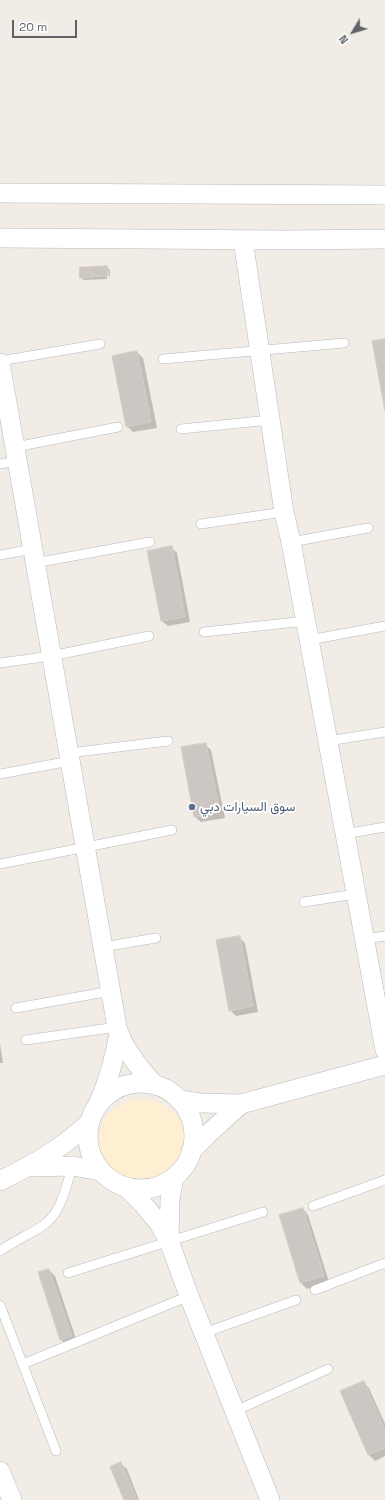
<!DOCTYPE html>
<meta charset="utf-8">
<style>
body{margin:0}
#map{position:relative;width:385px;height:1500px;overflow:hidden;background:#f1ece5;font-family:"Space Grotesk",sans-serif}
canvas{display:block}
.north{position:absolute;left:333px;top:12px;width:40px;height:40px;-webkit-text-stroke:3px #fff;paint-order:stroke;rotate:232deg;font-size:11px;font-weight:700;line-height:16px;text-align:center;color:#5d6367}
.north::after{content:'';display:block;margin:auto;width:14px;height:18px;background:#5d6367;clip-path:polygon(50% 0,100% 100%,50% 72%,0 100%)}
.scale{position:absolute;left:12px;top:20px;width:65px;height:18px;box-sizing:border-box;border:2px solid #5d6367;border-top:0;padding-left:5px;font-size:12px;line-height:14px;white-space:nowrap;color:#5d6367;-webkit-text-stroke:3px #fff;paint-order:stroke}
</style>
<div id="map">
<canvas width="385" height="1500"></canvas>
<div class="north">N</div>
<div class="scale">20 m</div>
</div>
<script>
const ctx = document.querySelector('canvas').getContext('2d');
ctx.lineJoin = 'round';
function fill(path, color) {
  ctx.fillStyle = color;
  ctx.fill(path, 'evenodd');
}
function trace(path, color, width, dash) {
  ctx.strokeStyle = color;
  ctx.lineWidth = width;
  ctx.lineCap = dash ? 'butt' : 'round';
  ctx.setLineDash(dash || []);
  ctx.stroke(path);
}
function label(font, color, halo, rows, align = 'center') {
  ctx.font = font + ' "Space Grotesk",Vazirmatn,sans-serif';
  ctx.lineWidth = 3.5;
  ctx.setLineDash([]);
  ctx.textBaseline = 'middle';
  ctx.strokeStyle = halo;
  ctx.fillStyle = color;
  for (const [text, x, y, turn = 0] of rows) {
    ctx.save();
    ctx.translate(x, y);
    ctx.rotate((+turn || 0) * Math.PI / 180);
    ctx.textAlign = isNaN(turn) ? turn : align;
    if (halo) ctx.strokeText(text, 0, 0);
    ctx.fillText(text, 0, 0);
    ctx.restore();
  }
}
fill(new Path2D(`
 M98 1143a44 44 0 1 1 88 0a44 44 0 1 1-88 0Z`), '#feeed2');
fill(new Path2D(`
 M 107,267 L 110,270 L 110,279 L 108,269 L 106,269 L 107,279 L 84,280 L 81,278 Z
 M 137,352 L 143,358 L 157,428 L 133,432 L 127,426 Z
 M 171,547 L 177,553 L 190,622 L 168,626 L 162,621 Z
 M 205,744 L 211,750 L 225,818 L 201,822 L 195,817 Z
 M 239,937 L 245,943 L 258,1012 L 236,1016 L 230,1010 Z
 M 0,1044 L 3,1063 L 0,1063 Z
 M 303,1209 L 308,1215 L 329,1282 L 307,1289 L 301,1283 L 281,1216 Z
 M 49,1270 L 55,1276 L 77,1342 L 67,1345 L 61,1340 Z
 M 363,1382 L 369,1388 L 385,1424 L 385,1456 L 375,1461 L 369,1455 L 342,1391 Z
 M 121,1464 L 127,1469 L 139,1500 L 125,1500 Z`), '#0003');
const building = new Path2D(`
 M 107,266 L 108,276 L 92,277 L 91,267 Z
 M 80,267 L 91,267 L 92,277 L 80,278 Z
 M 385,339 L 385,411 L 372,341 Z
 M 137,351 L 151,422 L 126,427 L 112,356 Z
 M 172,546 L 185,617 L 161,621 L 147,551 Z
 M 206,743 L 220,812 L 194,817 L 181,747 Z
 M 240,936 L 253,1006 L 229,1011 L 216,940 Z
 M 303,1208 L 324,1276 L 300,1283 L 279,1215 Z
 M 49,1269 L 72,1336 L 60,1340 L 38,1272 Z
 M 364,1381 L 385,1430 L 385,1448 L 368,1455 L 340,1391 Z
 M 121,1462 L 137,1500 L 124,1500 L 110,1467 Z`);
fill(building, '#ccc7c2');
trace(building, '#d6cdc2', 1);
const lane = new Path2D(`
 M 163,359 L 344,343
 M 0,361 L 100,344
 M 181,429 L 270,420
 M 15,447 L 118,427
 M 0,464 L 17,461
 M 201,524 L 284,512
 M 291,542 L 368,528
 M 0,555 L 33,549
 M 35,563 L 150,542
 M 204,632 L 306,621
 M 309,640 L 385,626
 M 0,663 L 51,656 L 149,636
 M 328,741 L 385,732
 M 69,753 L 168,741
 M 0,774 L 70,761
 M 345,834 L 385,827
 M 0,864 L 172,830
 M 304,902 L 356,894
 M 364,939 L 385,936
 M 103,947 L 156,938
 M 16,1008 L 111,991
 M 26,1040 L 117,1027
 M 313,1206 L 385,1180
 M 0,1251 C 14,1241 31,1234 45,1224 C 62,1212 66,1184 73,1166
 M 68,1273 L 263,1212
 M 315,1290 L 385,1263
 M 0,1305 L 56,1451
 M 204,1333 L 296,1300
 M 23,1364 L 189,1296
 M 235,1411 L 328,1369`);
const street = new Path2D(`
 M 0,193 L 385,195
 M 0,238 L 285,240 L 385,239
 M 243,240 L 284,512 L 291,542 L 385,1050
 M 0,363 L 117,1027 C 123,1049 140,1069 155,1085
 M88 1136a53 53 0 1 1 106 0a53 53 0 1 1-106 0Z
 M 179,1100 L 201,1103 L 241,1104 L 385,1065
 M 99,1102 C 109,1079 115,1057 119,1033
 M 191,1151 L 208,1134 L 241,1104
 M 32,1167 L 73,1166 L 100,1171
 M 0,1181 C 34,1164 61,1149 89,1123
 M 126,1187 L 143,1204 L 158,1222 L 169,1241 L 189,1296 L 270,1500
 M 169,1240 L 170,1199 L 174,1177
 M 0,1471 L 12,1500`);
trace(lane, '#b6b9bd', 10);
trace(street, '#b6b9bd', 20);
trace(lane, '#fff', 9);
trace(street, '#fff', 19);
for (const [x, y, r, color] of [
 [192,807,4,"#5c6f8a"]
]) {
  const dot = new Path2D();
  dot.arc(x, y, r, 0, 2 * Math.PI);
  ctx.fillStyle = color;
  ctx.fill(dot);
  trace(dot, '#fff', 1.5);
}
label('13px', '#4e5e75', '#fff', [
 ["سوق السيارات دبي",200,807]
], 'left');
</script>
